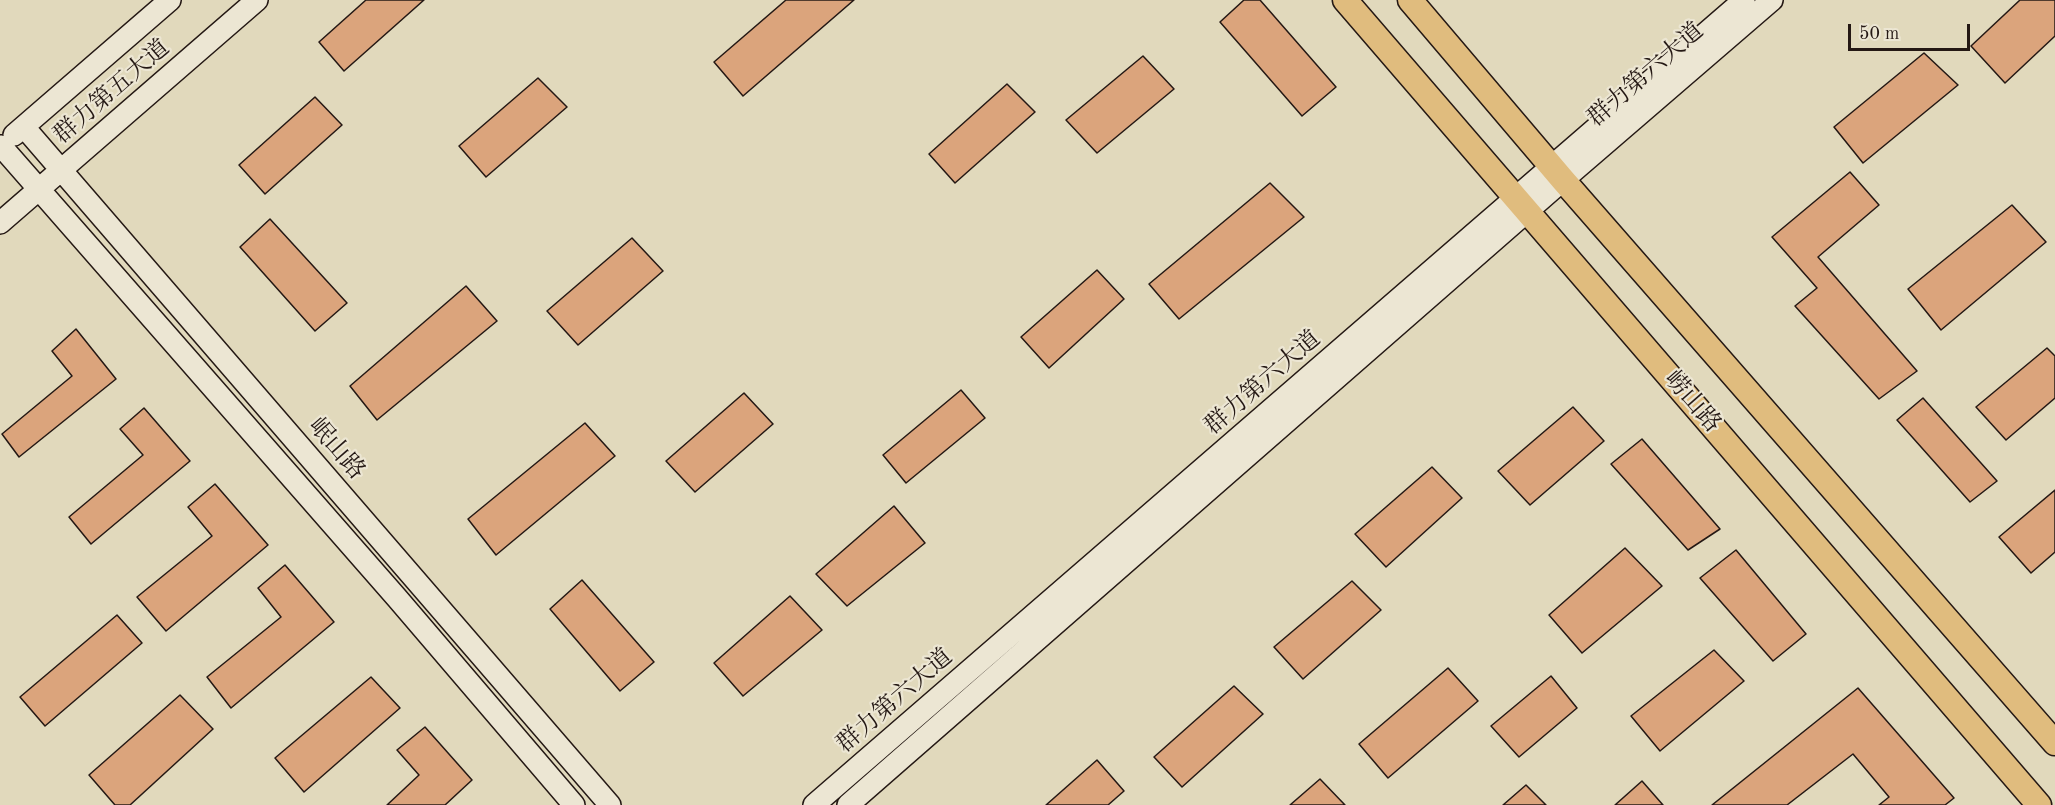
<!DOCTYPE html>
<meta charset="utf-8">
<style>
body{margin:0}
#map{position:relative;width:2055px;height:805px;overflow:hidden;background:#e1d9bc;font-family:"Old Standard TT",serif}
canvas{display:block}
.scale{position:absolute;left:1848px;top:24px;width:122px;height:27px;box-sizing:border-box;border:3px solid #241814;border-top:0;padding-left:8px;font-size:18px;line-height:21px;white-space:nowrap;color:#241814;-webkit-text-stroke:4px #ece6d3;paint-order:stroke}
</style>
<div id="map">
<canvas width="2055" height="805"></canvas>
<div class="scale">50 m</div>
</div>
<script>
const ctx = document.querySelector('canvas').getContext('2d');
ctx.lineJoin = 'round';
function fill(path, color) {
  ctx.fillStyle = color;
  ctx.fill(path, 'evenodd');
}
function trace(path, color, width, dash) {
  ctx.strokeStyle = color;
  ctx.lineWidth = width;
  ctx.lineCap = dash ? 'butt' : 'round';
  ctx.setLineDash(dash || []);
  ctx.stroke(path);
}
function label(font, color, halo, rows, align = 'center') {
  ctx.font = font + ' "Old Standard TT","Noto Serif SC",serif';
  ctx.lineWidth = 4.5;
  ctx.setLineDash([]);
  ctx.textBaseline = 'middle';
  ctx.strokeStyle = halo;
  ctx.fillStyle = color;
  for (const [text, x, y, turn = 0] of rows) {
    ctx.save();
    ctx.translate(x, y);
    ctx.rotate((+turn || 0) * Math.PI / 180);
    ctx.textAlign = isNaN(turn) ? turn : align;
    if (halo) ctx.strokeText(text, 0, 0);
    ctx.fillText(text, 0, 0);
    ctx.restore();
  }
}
const building = new Path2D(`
 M 366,0 L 424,0 L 344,71 L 319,42 Z
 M 786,0 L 854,0 L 743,96 L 714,62 Z
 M 1244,0 L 1260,0 L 1336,87 L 1302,116 L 1220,22 Z
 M 2020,0 L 2055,0 L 2055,36 L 2005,83 L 1971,46 Z
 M 1924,53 L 1958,85 L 1863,163 L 1834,127 Z
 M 1143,56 L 1174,89 L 1097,153 L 1066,120 Z
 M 538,78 L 567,107 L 486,177 L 459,146 Z
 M 1007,84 L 1035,112 L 955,183 L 929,154 Z
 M 315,97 L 342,125 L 265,194 L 239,165 Z
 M 1850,172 L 1879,205 L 1818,257 L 1917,371 L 1879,399 L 1795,306 L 1817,288 L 1772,237 Z
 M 1270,183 L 1304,217 L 1179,319 L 1149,284 Z
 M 2012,205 L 2046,242 L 1941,330 L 1908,289 Z
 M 270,219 L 347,303 L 315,331 L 240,247 Z
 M 632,238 L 663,271 L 578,345 L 547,311 Z
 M 1097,270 L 1124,299 L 1049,368 L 1021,337 Z
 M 466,286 L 497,321 L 377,420 L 350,386 Z
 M 76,329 L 116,379 L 19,457 L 2,434 L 72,376 L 52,351 Z
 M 2047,348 L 2055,356 L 2055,398 L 2006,440 L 1976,407 Z
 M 961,390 L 985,418 L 906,483 L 883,455 Z
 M 744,393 L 773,424 L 695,492 L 666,461 Z
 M 1923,398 L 1997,481 L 1970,502 L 1897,420 Z
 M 1573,407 L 1604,441 L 1530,505 L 1498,471 Z
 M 144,408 L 190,461 L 91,544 L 69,517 L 143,455 L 120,429 Z
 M 585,423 L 615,456 L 496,555 L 468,519 Z
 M 1642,439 L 1720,529 L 1688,550 L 1611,464 Z
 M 1432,467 L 1462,498 L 1386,567 L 1355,534 Z
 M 215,484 L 268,545 L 166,631 L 137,597 L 212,536 L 188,507 Z
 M 2055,490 L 2055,552 L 2031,573 L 1999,537 Z
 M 894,506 L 925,543 L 847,606 L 816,574 Z
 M 1625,548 L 1662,586 L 1582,653 L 1549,615 Z
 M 1736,550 L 1806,634 L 1773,661 L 1700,578 Z
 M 285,565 L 334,622 L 231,708 L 207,677 L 281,617 L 258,588 Z
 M 582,580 L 654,662 L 620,691 L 550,609 Z
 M 1352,581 L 1381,610 L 1303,679 L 1274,647 Z
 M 790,596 L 822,630 L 743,696 L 714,663 Z
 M 117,615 L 142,643 L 45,726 L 20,697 Z
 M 1714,650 L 1744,681 L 1660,751 L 1631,716 Z
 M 1448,668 L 1478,701 L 1388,778 L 1359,744 Z
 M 1551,676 L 1577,708 L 1519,757 L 1491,726 Z
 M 371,677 L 400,708 L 304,792 L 275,758 Z
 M 1234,686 L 1263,714 L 1182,787 L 1154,757 Z
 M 1858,688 L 1954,798 L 1945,805 L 1879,805 L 1889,797 L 1853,754 L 1787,805 L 1712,805 Z
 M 180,695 L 213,729 L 130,805 L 115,805 L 89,775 Z
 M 425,727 L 472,780 L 445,805 L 387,805 L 419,775 L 397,750 Z
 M 1097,760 L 1124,791 L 1108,805 L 1046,805 Z
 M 1320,779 L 1345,805 L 1290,805 Z
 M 1642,781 L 1663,805 L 1615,805 Z
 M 1526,785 L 1546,805 L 1503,805 Z`);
fill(building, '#dba47c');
trace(building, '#241814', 1.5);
const secondary = new Path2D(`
 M 24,127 L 610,805
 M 14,135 L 170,0
 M 1,146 L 397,598 L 574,805
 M 0,223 L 257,0
 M 814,805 L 1744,0
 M 848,805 L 1563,180 L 1772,0`);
const primary = new Path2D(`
 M 1345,0 L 2039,805
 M 1410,0 L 1563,180 L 2055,743`);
trace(secondary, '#241814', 24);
trace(primary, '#241814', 27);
trace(secondary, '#ece6d3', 21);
trace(primary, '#e0bc7e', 24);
label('24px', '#241814', '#ece6d3', [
 ["群力第六大道",1646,75,-41],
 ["群力第五大道",112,92,-41],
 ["群力第六大道",1263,383,-41],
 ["崂山路",1692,402,49],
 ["岷山路",336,449,49],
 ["群力第六大道",895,701,-41]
]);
</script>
